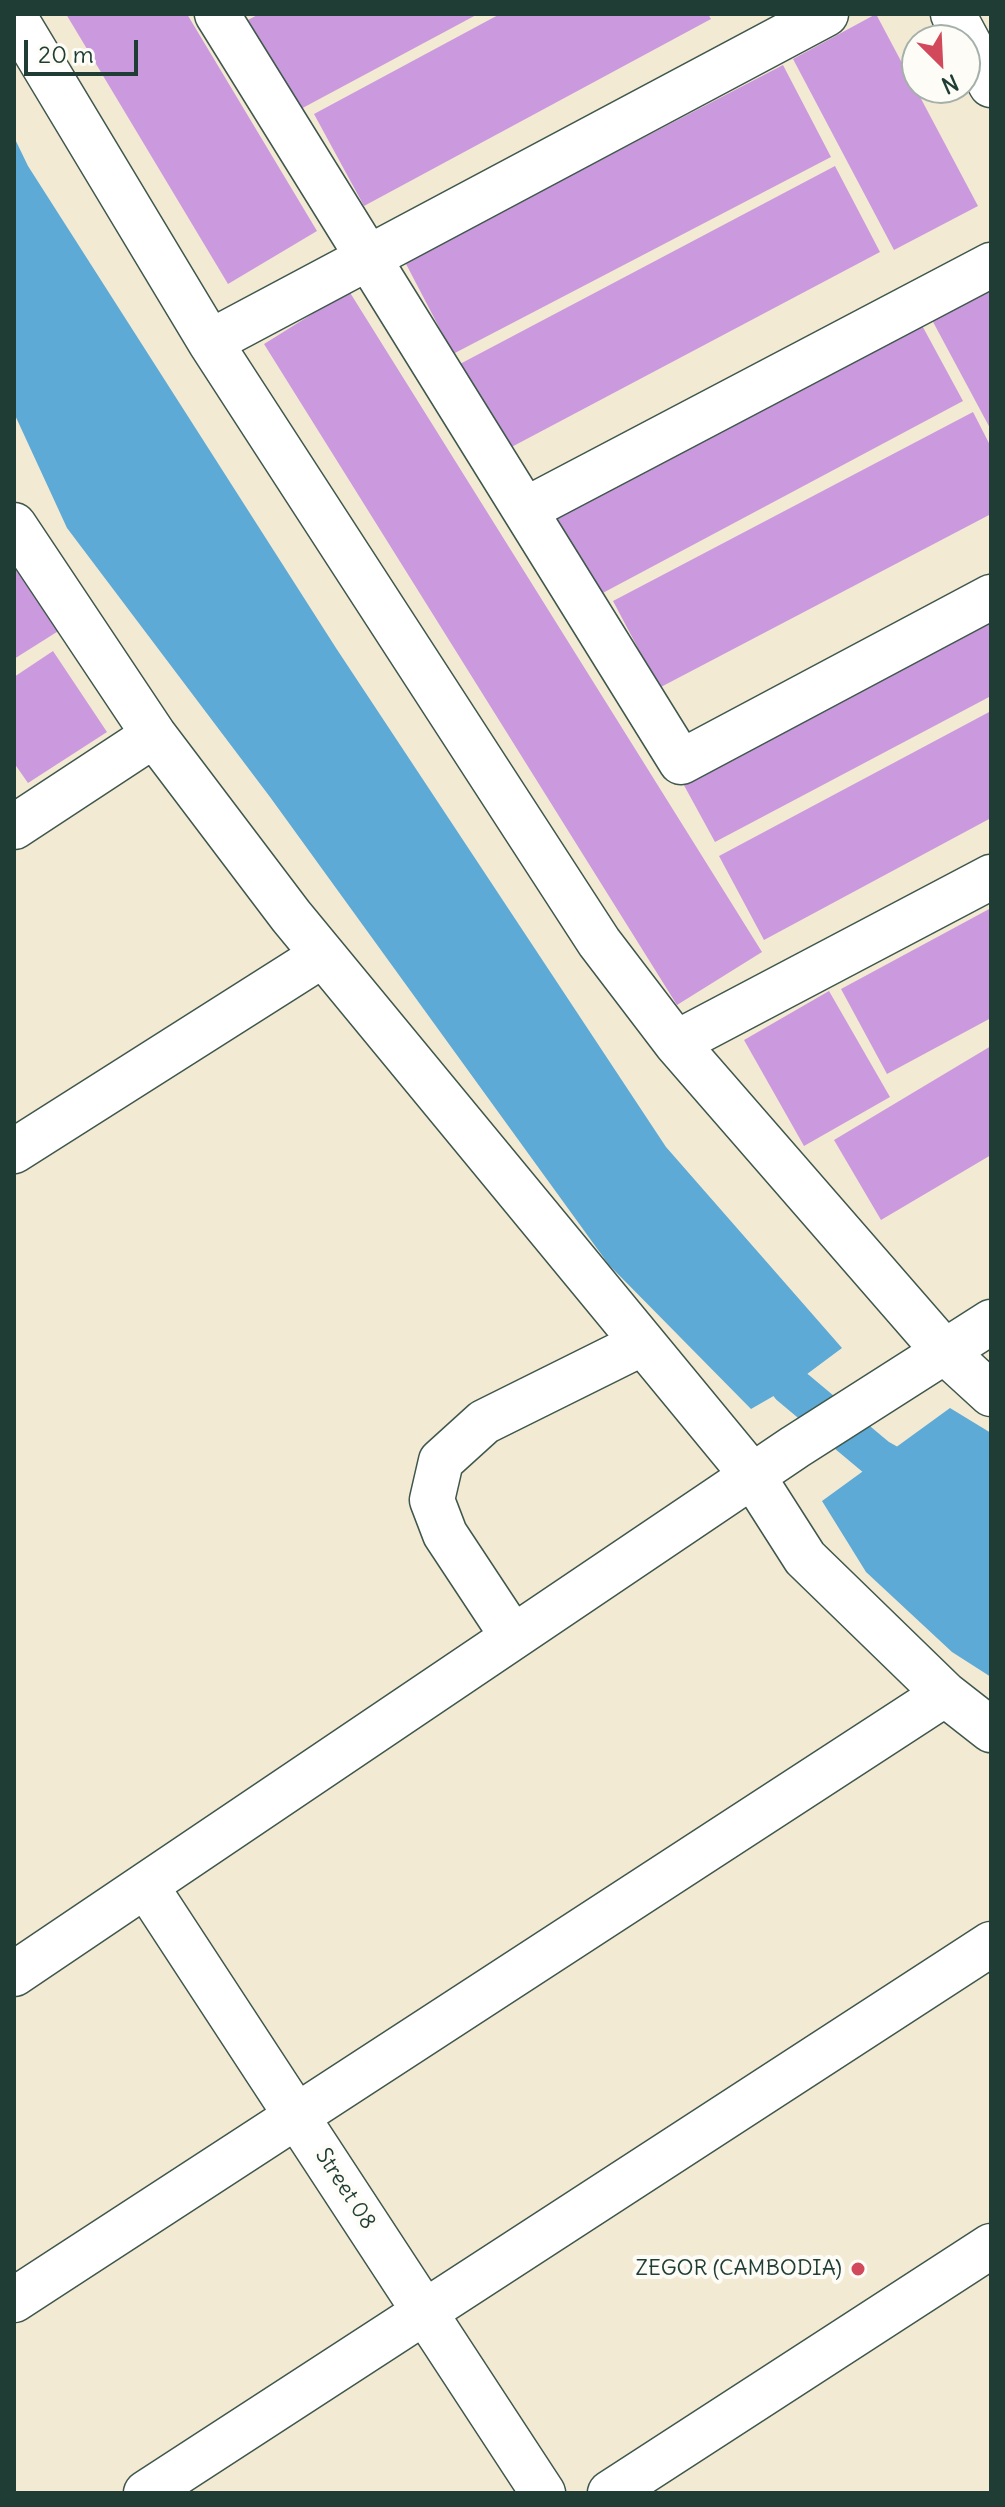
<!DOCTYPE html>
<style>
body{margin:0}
#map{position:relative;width:1005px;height:2507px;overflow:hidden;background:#f3ead4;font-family:Delius,sans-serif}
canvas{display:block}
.frame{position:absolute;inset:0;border:16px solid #1f3d34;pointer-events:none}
.north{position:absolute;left:901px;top:24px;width:80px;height:80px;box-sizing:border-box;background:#fdfcf7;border:2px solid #a4b0a9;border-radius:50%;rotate:156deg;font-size:22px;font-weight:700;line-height:32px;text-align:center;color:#1f3d34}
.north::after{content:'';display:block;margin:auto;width:28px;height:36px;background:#d1495b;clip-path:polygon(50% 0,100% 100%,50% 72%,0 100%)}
.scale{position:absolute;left:24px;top:40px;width:114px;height:36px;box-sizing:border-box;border:4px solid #1f3d34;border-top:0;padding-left:10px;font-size:24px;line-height:28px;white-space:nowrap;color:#1f3d34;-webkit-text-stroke:6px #fdfcf7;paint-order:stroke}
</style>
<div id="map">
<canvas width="1005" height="2507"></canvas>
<div class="frame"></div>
<div class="north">N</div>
<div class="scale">20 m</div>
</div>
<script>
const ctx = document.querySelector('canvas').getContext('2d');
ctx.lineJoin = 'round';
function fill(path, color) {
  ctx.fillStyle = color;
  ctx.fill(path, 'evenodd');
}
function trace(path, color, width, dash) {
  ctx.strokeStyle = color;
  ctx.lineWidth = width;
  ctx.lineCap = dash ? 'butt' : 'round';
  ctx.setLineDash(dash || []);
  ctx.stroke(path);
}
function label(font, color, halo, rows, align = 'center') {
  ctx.font = font + ' Delius,sans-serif';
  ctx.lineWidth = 8;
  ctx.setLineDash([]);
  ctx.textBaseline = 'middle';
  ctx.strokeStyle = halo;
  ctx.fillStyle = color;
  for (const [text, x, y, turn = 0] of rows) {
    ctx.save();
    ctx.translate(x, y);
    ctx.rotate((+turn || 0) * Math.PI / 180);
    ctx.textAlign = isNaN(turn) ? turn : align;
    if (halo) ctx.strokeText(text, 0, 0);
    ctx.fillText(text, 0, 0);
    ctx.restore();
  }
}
fill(new Path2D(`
 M 14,137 L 28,166 L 336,648 L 666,1147 L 842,1348 L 791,1386 L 751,1409 L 609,1265 L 270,797 L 67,528 L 14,413 Z
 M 950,1408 L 991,1433 L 991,1677 L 952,1652 L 866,1572 L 822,1501 Z`), '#5eaad7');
trace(new Path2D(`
 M 760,1344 L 791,1386 L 877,1458 L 991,1523`), '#5eaad7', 40);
fill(new Path2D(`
 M 66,14 L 187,14 L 317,231 L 228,284 Z
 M 259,14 L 478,14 L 297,111 L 248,20 Z
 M 500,14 L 708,14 L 711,19 L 364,206 L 314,114 Z
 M 876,14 L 978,206 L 894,250 L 793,59 Z
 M 783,65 L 831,157 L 453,354 L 405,262 Z
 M 835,166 L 880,252 L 504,451 L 458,365 Z
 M 991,288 L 991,430 L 932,320 Z
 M 349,291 L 762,952 L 677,1005 L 264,344 Z
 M 918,318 L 963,401 L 599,595 L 554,512 Z
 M 973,412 L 991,447 L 991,514 L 659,688 L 613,601 Z
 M 14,558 L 60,630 L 14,659 Z
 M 991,613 L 991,696 L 715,842 L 680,778 Z
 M 53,651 L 107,732 L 28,783 L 14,763 L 14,677 Z
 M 991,711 L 991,818 L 764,940 L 719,856 Z
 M 991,908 L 991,1018 L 887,1074 L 841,989 Z
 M 829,991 L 890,1097 L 804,1146 L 744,1040 Z
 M 991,1046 L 991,1155 L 881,1220 L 834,1140 Z`), '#cb9ade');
const minor = new Path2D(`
 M 217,14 L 681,762 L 991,597
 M 953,14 L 991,85
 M 14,16 L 210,342 L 599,942 L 676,1043 L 944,1351 L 991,1394
 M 210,342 L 826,14
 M 525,510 L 991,265
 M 14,525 L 154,735 L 291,916 L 752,1475 L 805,1558 L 945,1694 L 991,1730
 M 14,827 L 154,735
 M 676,1043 L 991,877
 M 14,1151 L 323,955
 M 513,1637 L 445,1534 L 432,1500 L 441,1461 L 484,1422 L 643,1343
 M 146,1886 L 543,2493
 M 14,1974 L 795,1447 L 991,1322
 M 14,2300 L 945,1694
 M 146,2493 L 991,1944
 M 610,2493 L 991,2246`);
trace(minor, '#3f574c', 47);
trace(minor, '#fff', 44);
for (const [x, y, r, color] of [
 [858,2269,8,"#d1495b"]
]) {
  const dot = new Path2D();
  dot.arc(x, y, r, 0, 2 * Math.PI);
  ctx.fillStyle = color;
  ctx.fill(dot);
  trace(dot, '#fdfcf7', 3);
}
label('22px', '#1f3d34', '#fdfcf7', [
 ["Street 08",345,2189,57]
]);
label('22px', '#1f3d34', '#fdfcf7', [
 ["ZEGOR (CAMBODIA)",842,2269]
], 'right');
</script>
